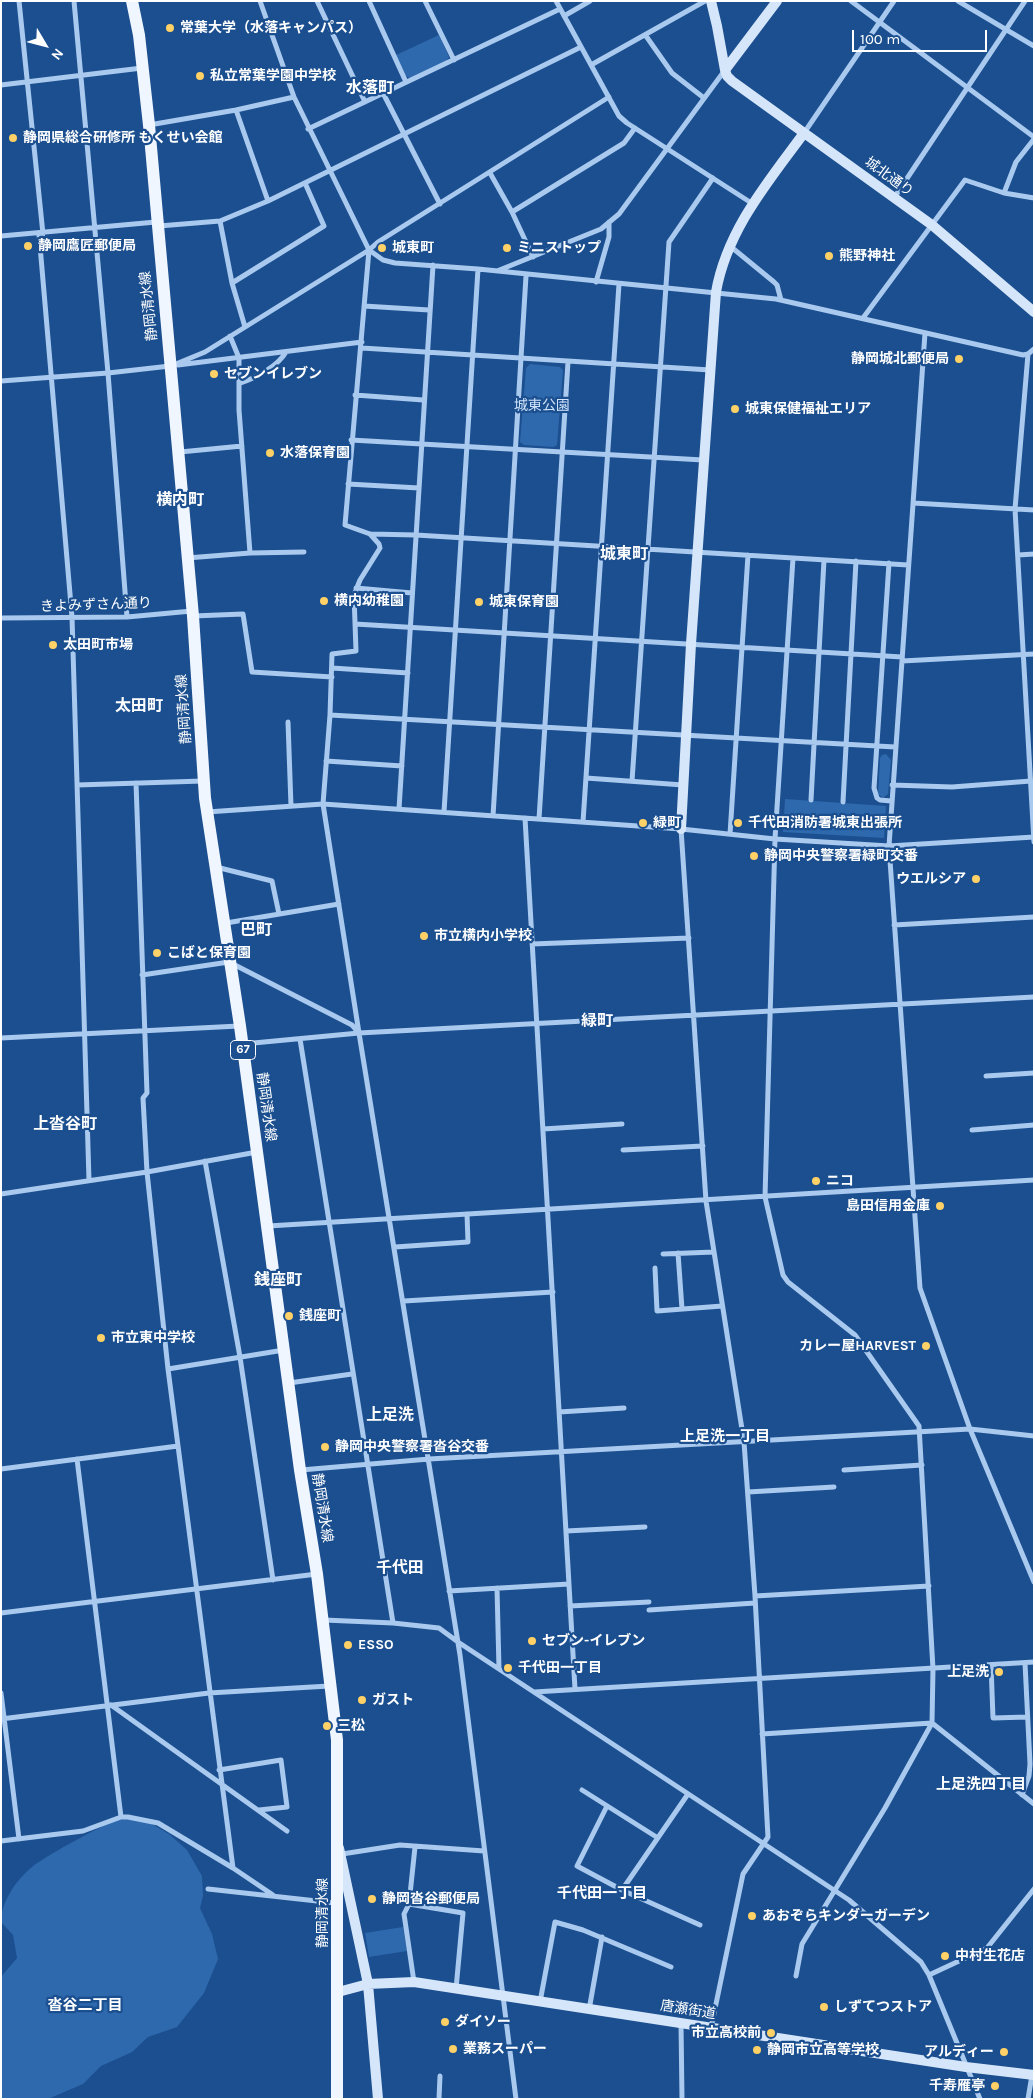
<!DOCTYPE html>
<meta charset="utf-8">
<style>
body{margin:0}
#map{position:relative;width:1035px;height:2100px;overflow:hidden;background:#1b4f8f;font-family:Karla,sans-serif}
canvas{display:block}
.frame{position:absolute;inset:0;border:2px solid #fff;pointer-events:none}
.north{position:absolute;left:20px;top:20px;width:50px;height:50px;-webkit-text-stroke:4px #1b4f8f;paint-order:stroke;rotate:127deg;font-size:14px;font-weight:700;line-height:20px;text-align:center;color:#fff}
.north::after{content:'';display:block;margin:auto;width:18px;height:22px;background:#fff;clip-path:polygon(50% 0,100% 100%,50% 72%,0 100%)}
.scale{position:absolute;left:852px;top:30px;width:135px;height:22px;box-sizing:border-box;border:2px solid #fff;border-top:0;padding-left:6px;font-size:15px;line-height:18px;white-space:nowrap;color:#fff;-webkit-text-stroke:4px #1b4f8f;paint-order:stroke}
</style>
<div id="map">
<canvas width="1035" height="2100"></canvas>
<div class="frame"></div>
<div class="north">N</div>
<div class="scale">100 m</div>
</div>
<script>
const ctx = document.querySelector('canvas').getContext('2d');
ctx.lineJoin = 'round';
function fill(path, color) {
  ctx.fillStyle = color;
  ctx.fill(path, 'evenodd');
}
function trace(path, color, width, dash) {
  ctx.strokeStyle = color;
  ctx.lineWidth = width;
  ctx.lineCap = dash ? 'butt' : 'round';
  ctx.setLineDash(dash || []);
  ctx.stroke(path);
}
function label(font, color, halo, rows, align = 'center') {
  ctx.font = font + ' Karla,"Noto Sans JP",sans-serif';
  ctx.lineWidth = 4.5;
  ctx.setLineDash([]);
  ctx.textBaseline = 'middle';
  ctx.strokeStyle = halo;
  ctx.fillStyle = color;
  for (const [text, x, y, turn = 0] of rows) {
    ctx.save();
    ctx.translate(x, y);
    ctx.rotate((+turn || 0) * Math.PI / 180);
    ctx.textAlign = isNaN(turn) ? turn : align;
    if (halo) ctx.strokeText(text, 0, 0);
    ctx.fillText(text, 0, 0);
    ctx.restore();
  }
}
fill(new Path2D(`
 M 439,35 L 449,57 L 446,61 L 410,78 L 406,76 L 396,55 Z
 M 530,364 L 560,367 L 563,370 L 557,445 L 554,447 L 524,445 L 520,442 L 526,368 Z
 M 886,754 L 891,760 L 888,794 L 883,798 L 878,794 L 880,758 L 882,755 Z
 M 785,799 L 886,806 L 884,838 L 783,832 Z
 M 131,1819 L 150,1823 L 169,1834 L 187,1850 L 202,1876 L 203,1896 L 200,1908 L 212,1934 L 218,1959 L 204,1993 L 177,2027 L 148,2037 L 132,2052 L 101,2066 L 83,2084 L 48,2099 L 1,2099 L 1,1977 L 17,1958 L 13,1935 L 1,1922 C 1,1902 16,1880 32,1867 C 44,1857 105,1823 119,1820 C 123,1819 127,1819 131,1819 Z
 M 403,1927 L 407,1951 L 369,1957 L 365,1933 Z`), '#2e69ad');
trace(new Path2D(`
 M 19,1 L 43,234
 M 74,1 L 108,373 L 127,617
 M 260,1 L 294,97 L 369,250 L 383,260 L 395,263 L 478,269 L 776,299 L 1023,355 L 1028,354 L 1034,349
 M 317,1 L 365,102
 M 369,1 L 406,82
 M 425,1 L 454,60
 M 556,1 L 619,116 L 627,123 L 753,204
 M 851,1 L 1034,137
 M 958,1 L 1034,46
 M 564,16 L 590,1
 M 646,36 L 672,73 L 704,98
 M 591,65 L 705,1
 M 1,85 L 142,68
 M 383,93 L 440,204
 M 236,110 L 268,201
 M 149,125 L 236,110 L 294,97
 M 308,129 L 560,9
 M 804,133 L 894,1
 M 490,173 L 512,212 L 533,257
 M 1004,193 L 1016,162 L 1034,139
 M 894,198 L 1025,1
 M 512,212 L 624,143 L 635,128
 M 220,221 L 232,283 L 245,327
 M 159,226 L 220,221 L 268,201 L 581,47
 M 39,234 L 72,617 L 89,1180
 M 1,236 L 156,222
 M 730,246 L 774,282 L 777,285 L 781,300
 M 369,250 L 345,525 L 370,534 L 416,535 L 908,565
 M 497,271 L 601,229 L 619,214 L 725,70
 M 596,282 L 609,237 L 609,222
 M 232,283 L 324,226 L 305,183
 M 364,306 L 429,310
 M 863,318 L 965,180 L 1004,193 L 1034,198
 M 925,333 L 889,846 L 920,1288 L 970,1429 L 1034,1582
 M 230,336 L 239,358 L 239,410 L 250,553
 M 362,348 L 710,370
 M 1028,354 L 1015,509 L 1034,842
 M 178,365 L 362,342
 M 171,366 L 205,352 L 369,250 L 378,242 L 609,97
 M 1,381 L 108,373 L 170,366
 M 240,383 C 256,378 278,366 286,352
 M 355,395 L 423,400
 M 351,440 L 703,460
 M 180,452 L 242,446
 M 348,484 L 419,488
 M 913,503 L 1034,510
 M 1018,555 L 1034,554
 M 187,558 L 250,553 L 304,552
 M 793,558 L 775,839 L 765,1197 L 783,1275 L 788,1282 L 855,1335 L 919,1426 L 933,1669 L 932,1723 L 885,1808 L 802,1944 L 796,1976
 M 889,563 L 874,788 L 877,798 L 880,800 L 891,801
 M 356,588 L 412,593
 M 193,616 L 243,614 L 252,672 L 332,677
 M 1,618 L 127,617 L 192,611
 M 355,624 L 902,657
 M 902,661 L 1034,654
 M 332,668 L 408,673
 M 330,715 L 895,747
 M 288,722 L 291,806
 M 326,761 L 402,766
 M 586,778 L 683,785
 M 632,781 L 669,242 L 713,178
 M 136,783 L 147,1093 L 143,1098 L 147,1172 L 168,1369 L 233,1868 L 273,1895
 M 77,785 L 203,781
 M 892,785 L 952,787 L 1031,781
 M 811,800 L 824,560
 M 843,802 L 856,561
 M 399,809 L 433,265
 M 207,812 L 323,804 L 681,829 L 775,839 L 889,846 L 1034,837
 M 444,812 L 478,269
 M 493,816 L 526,276
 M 525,818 L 575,1689
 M 539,819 L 568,362
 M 583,822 L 619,284
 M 681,829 L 706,1201 L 744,1442 L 755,1596 L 768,1837 L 743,1874 L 711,2028
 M 730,834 L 748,555
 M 216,867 L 272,881 L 279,914
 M 226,923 L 339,904
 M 894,925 L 1034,917
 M 532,944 L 689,938
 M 142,975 L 229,962 L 352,1025 L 359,1033 L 460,1655 L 516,2099
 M 359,1033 L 323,804 L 330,715 L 332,654 L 356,651 L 354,595 L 360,580 L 380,548 L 379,544 L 370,534
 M 1,1038 L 239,1026
 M 300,1039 L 393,1623
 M 243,1044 L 359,1033 L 1034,997
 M 986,1076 L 1034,1073
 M 543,1129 L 622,1124
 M 972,1130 L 1034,1125
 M 623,1150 L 703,1146
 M 205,1161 L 240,1357 L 273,1580
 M 1,1194 L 147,1172 L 257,1152
 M 268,1226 L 1034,1180
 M 395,1247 L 468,1242 L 467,1214
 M 678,1253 L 682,1309
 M 663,1254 L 714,1252
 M 655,1268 L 657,1311 L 722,1306
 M 404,1301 L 553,1292
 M 168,1369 L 284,1350
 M 289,1383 L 352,1374
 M 559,1412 L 624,1408
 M 77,1459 L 121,1817
 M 1,1469 L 178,1446
 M 301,1470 L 429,1459 L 970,1429 L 1034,1436
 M 844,1470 L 922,1465
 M 748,1492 L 834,1487
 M 566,1531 L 645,1527
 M 497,1588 L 499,1669
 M 449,1591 L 569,1584
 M 755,1596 L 929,1586
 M 570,1606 L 649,1602
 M 649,1610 L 755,1603
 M 1,1613 L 317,1574
 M 324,1620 L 393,1623 L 439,1628 L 458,1642 L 849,1900 L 921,1962 L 929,1975 L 980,2099
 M 991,1665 L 993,1718 L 1027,1717
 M 534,1692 L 1034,1662
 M 1,1693 L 19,1839
 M 111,1705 L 287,1831
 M 1,1719 L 209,1693 L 329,1686
 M 762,1734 L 932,1723 L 1034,1804
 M 219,1770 L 281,1760 L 287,1807 L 259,1810
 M 582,1790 L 658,1838
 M 1022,1795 L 1029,1776 L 1030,1764 L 1025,1663
 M 607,1806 L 577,1866 L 622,1890 L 700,1925
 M 1,1841 L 83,1831 L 121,1817 L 128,1817 L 158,1823 L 233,1868
 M 342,1854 L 400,1845 L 484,1851
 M 208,1889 L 335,1903
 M 622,1890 L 688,1794
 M 409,1904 L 463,1913 L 456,1989
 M 929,1975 L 987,1948 L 1034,1889
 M 414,1982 L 404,1914 L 409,1904 L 415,1847
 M 540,2002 L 555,1922 L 583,1930 L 671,1967
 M 589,2010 L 602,1937
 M 681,2023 L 682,2099
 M 439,2099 L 440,2076
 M 1028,2099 L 1032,2075`), '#a9c9ee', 5);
trace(new Path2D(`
 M 711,1 L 717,26 L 725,70 L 727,76 L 732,81 L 932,225 L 1034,312
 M 725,70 L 777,1
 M 681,829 L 691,644 L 716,292 C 727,230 768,182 804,133
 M 339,1848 L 368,1984 L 378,2099
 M 338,1992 L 368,1984 L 414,1982 L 966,2067 L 1034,2075`), '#d6e6fa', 10);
trace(new Path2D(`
 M 132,1 L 139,35 L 149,125 L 193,616 L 205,798 L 240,1026 L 300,1470 L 317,1574 L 337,1740 L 337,2099`), '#f0f6ff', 12);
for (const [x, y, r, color] of [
 [170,28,5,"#ffd166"],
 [200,76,5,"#ffd166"],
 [13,138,5,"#ffd166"],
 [28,246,5,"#ffd166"],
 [382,248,5,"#ffd166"],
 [507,248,5,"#ffd166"],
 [829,256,5,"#ffd166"],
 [959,359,5,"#ffd166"],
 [214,374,5,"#ffd166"],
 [735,409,5,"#ffd166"],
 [270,453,5,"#ffd166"],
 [324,601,5,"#ffd166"],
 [479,602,5,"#ffd166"],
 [53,645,5,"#ffd166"],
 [643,823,5,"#ffd166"],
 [738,823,5,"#ffd166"],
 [754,856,5,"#ffd166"],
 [976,879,5,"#ffd166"],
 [424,936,5,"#ffd166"],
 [157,953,5,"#ffd166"],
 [816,1181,5,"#ffd166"],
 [940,1206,5,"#ffd166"],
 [289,1316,5,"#ffd166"],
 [101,1338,5,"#ffd166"],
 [926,1346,5,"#ffd166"],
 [325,1447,5,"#ffd166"],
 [532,1641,5,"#ffd166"],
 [348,1645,5,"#ffd166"],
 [508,1668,5,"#ffd166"],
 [999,1672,5,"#ffd166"],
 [362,1700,5,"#ffd166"],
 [327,1726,5,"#ffd166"],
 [372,1899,5,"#ffd166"],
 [752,1916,5,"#ffd166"],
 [945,1956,5,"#ffd166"],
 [824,2007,5,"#ffd166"],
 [445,2022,5,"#ffd166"],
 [771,2033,5,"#ffd166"],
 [453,2049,5,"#ffd166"],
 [757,2050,5,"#ffd166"],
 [1004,2052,5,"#ffd166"],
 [995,2086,5,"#ffd166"]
]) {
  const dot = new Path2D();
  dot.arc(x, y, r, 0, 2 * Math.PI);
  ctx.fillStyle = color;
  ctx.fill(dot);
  trace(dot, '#1b4f8f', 2);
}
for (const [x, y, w] of [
 [243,1050,25]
]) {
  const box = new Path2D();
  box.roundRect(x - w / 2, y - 9.5, w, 19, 4);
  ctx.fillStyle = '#1b4f8f';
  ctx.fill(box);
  trace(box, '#fff', 1);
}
label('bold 12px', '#fff', null, [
 ["67",243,1050]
]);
label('bold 14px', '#fff', '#1b4f8f', [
 ["常葉大学（水落キャンパス）",180,28],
 ["私立常葉学園中学校",210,76],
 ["静岡県総合研修所 もくせい会館",23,138],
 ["静岡鷹匠郵便局",38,246],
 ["城東町",392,248],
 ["ミニストップ",517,248],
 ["熊野神社",839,256],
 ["静岡城北郵便局",949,359,"right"],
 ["セブンイレブン",224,374],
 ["城東保健福祉エリア",745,409],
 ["水落保育園",280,453],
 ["横内幼稚園",334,601],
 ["城東保育園",489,602],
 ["太田町市場",63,645],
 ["緑町",653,823],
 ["千代田消防署城東出張所",748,823],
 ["静岡中央警察署緑町交番",764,856],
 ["ウエルシア",966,879,"right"],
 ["市立横内小学校",434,936],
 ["こばと保育園",167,953],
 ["ニコ",826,1181],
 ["島田信用金庫",930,1206,"right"],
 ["銭座町",299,1316],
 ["市立東中学校",111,1338],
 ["カレー屋HARVEST",916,1346,"right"],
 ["静岡中央警察署沓谷交番",335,1447],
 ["セブン-イレブン",542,1641],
 ["ESSO",358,1645],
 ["千代田一丁目",518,1668],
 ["上足洗",989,1672,"right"],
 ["ガスト",372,1700],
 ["三松",337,1726],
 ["静岡沓谷郵便局",382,1899],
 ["あおぞらキンダーガーデン",762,1916],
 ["中村生花店",955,1956],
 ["しずてつストア",834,2007],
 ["ダイソー",455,2022],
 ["市立高校前",761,2033,"right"],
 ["業務スーパー",463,2049],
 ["静岡市立高等学校",767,2050],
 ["アルディー",994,2052,"right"],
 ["千寿雁亭",985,2086,"right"]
], 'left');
label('14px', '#fff', '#1b4f8f', [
 ["城北通り",889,177,36],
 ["静岡清水線",149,306,-96],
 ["きよみずさん通り",96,605,-2],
 ["静岡清水線",184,709,-94],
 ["静岡清水線",266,1107,82],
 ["静岡清水線",322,1508,81],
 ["静岡清水線",323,1913,-90],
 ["唐瀬街道",688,2010,9]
]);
label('14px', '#cfe3fa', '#1b4f8f', [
 ["城東公園",542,406]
]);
label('bold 15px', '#fff', '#1b4f8f', [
 ["上足洗一丁目",725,1437],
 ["上足洗四丁目",981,1785],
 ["千代田一丁目",602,1894],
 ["沓谷二丁目",85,2006]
]);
label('bold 16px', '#fff', '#1b4f8f', [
 ["水落町",370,88],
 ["横内町",180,500],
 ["城東町",624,554],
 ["太田町",139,706],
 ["巴町",256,930],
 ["緑町",597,1021],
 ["上沓谷町",65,1124],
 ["銭座町",278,1280],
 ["上足洗",390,1415],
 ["千代田",400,1568]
]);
</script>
